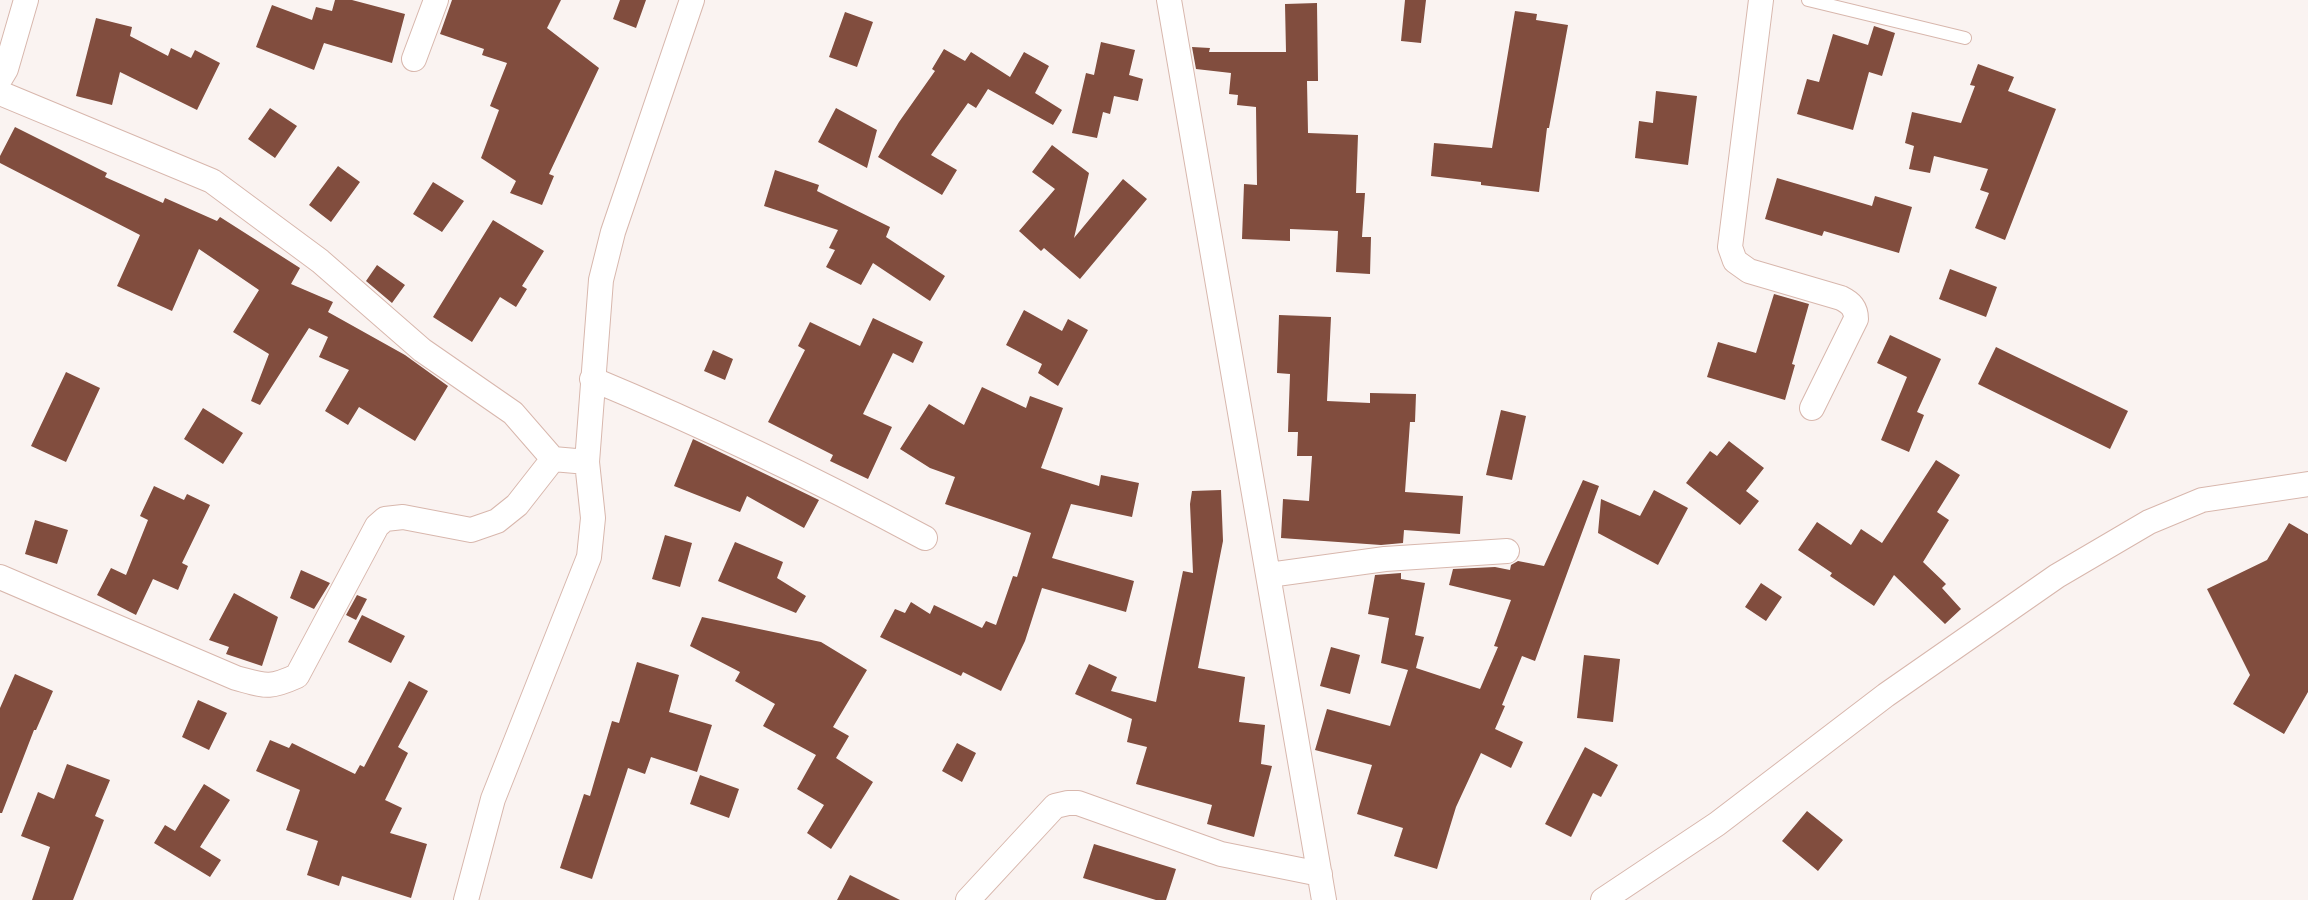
<!DOCTYPE html>
<style>
body{margin:0}
canvas{display:block;background:#faf3f1}
</style>
<canvas width="2308" height="900"></canvas>
<script>
const ctx = document.querySelector('canvas').getContext('2d');
ctx.lineJoin = 'round';
function fill(path, color) {
  ctx.fillStyle = color;
  ctx.fill(path, 'evenodd');
}
function trace(path, color, width, dash) {
  ctx.strokeStyle = color;
  ctx.lineWidth = width;
  ctx.lineCap = dash ? 'butt' : 'round';
  ctx.setLineDash(dash || []);
  ctx.stroke(path);
}
fill(new Path2D(`
 M 335,0 L 352,0 L 405,14 L 392,63 L 324,43 L 314,70 L 256,47 L 272,5 L 312,20 L 316,7 L 332,11 Z
 M 452,0 L 561,0 L 547,28 L 599,68 L 549,174 L 554,176 L 542,205 L 510,193 L 516,181 L 481,158 L 499,110 L 490,106 L 507,63 L 482,55 L 484,49 L 440,34 Z
 M 620,0 L 646,0 L 636,28 L 613,19 Z
 M 1405,0 L 1426,0 L 1421,43 L 1401,41 Z
 M 1317,3 L 1318,81 L 1307,81 L 1308,133 L 1358,135 L 1356,193 L 1365,193 L 1362,237 L 1371,237 L 1370,274 L 1336,272 L 1338,231 L 1290,229 L 1290,241 L 1242,239 L 1244,184 L 1257,185 L 1256,107 L 1237,105 L 1238,95 L 1229,94 L 1231,73 L 1196,69 L 1192,47 L 1210,48 L 1209,52 L 1286,52 L 1285,4 Z
 M 1515,11 L 1537,14 L 1536,20 L 1568,25 L 1549,128 L 1547,128 L 1539,192 L 1481,185 L 1481,182 L 1431,176 L 1434,143 L 1492,148 Z
 M 845,12 L 873,22 L 857,67 L 829,57 Z
 M 96,18 L 132,27 L 130,36 L 168,56 L 171,48 L 191,58 L 195,50 L 220,63 L 197,110 L 120,72 L 112,105 L 76,96 Z
 M 1874,26 L 1895,33 L 1882,76 L 1869,72 L 1853,130 L 1797,114 L 1807,79 L 1819,82 L 1833,34 L 1868,45 Z
 M 1101,42 L 1135,50 L 1129,75 L 1143,79 L 1138,101 L 1114,96 L 1110,114 L 1103,112 L 1097,138 L 1072,133 L 1086,73 L 1094,75 Z
 M 944,49 L 965,61 L 971,52 L 1010,77 L 1024,52 L 1049,66 L 1035,93 L 1062,110 L 1053,125 L 988,89 L 976,108 L 968,103 L 931,155 L 957,170 L 942,195 L 878,157 L 899,122 L 935,71 L 932,69 Z
 M 1978,64 L 2014,77 L 2008,91 L 2056,109 L 2005,240 L 1975,228 L 1989,193 L 1980,190 L 1988,169 L 1934,156 L 1930,173 L 1909,169 L 1914,146 L 1905,143 L 1912,112 L 1961,123 L 1975,86 L 1970,85 Z
 M 1656,91 L 1697,96 L 1688,165 L 1635,158 L 1639,121 L 1653,123 Z
 M 270,108 L 297,126 L 275,158 L 248,139 Z
 M 836,108 L 877,130 L 867,168 L 818,142 Z
 M 15,127 L 107,173 L 105,177 L 163,203 L 165,198 L 217,221 L 220,217 L 300,268 L 291,284 L 333,302 L 328,312 L 405,355 L 448,386 L 415,441 L 359,407 L 348,425 L 325,411 L 349,370 L 319,357 L 328,337 L 309,328 L 260,405 L 251,401 L 269,354 L 233,332 L 259,290 L 199,249 L 172,311 L 117,286 L 140,235 L 0,163 L 0,156 Z
 M 1052,145 L 1089,173 L 1074,238 L 1123,179 L 1147,199 L 1080,279 L 1044,248 L 1041,251 L 1019,231 L 1055,189 L 1032,172 Z
 M 338,166 L 360,182 L 331,222 L 309,205 Z
 M 775,170 L 819,185 L 817,191 L 890,227 L 886,237 L 945,276 L 930,301 L 873,263 L 861,285 L 826,267 L 835,250 L 829,248 L 838,230 L 764,206 Z
 M 1777,178 L 1872,206 L 1875,196 L 1912,207 L 1899,253 L 1824,231 L 1822,236 L 1765,219 Z
 M 433,182 L 464,201 L 442,232 L 413,214 Z
 M 493,220 L 544,251 L 522,286 L 527,289 L 516,307 L 500,297 L 472,342 L 433,317 Z
 M 377,265 L 405,285 L 392,303 L 366,281 Z
 M 1950,269 L 1997,287 L 1986,317 L 1939,299 Z
 M 1774,294 L 1809,304 L 1792,364 L 1795,365 L 1785,400 L 1707,377 L 1718,342 L 1756,353 Z
 M 1024,310 L 1062,331 L 1068,319 L 1088,330 L 1058,386 L 1038,373 L 1042,364 L 1006,345 Z
 M 1279,315 L 1331,317 L 1327,401 L 1370,403 L 1370,393 L 1416,394 L 1415,422 L 1410,422 L 1405,492 L 1463,496 L 1460,534 L 1404,530 L 1403,543 L 1381,545 L 1281,538 L 1283,499 L 1309,501 L 1312,456 L 1297,456 L 1298,432 L 1288,432 L 1290,374 L 1277,373 Z
 M 873,318 L 923,342 L 913,363 L 893,353 L 863,414 L 892,427 L 868,479 L 830,461 L 833,455 L 768,422 L 805,350 L 798,346 L 810,322 L 860,346 Z
 M 1890,335 L 1941,359 L 1917,412 L 1924,415 L 1909,452 L 1881,440 L 1907,377 L 1877,363 Z
 M 1996,347 L 2128,411 L 2110,449 L 1978,384 Z
 M 713,350 L 733,359 L 725,380 L 704,371 Z
 M 66,372 L 100,388 L 66,462 L 31,446 Z
 M 982,387 L 1026,408 L 1030,396 L 1063,408 L 1041,468 L 1099,486 L 1101,475 L 1139,483 L 1132,517 L 1071,504 L 1052,558 L 1134,581 L 1126,612 L 1042,588 L 1025,641 L 1001,691 L 963,672 L 961,676 L 880,637 L 895,609 L 905,613 L 911,602 L 930,614 L 934,605 L 982,628 L 986,621 L 996,625 L 1013,576 L 1017,577 L 1031,533 L 945,504 L 955,477 L 930,468 L 900,449 L 929,404 L 964,425 Z
 M 203,408 L 243,433 L 223,464 L 184,439 Z
 M 1501,410 L 1526,416 L 1512,480 L 1486,475 Z
 M 693,439 L 819,500 L 804,528 L 747,496 L 740,512 L 674,486 Z
 M 1729,441 L 1764,468 L 1746,491 L 1759,501 L 1740,525 L 1686,483 L 1710,451 L 1717,456 Z
 M 1936,460 L 1960,475 L 1937,512 L 1949,520 L 1923,562 L 1946,584 L 1942,588 L 1961,609 L 1945,624 L 1894,575 L 1874,606 L 1830,576 L 1832,573 L 1798,550 L 1817,522 L 1851,545 L 1861,529 L 1882,543 Z
 M 1583,480 L 1599,486 L 1535,661 L 1522,656 L 1502,705 L 1505,706 L 1495,729 L 1523,742 L 1511,768 L 1481,753 L 1456,807 L 1437,869 L 1394,856 L 1403,828 L 1357,814 L 1372,765 L 1315,750 L 1327,709 L 1390,726 L 1408,670 L 1381,663 L 1389,618 L 1368,614 L 1375,575 L 1401,573 L 1401,579 L 1425,583 L 1415,635 L 1424,637 L 1416,668 L 1480,689 L 1498,647 L 1494,646 L 1511,600 L 1449,585 L 1453,569 L 1495,567 L 1510,570 L 1511,565 L 1518,561 L 1544,566 Z
 M 154,486 L 184,500 L 187,494 L 210,505 L 182,563 L 188,566 L 178,590 L 153,579 L 136,615 L 97,595 L 111,568 L 126,575 L 148,520 L 140,516 Z
 M 1221,490 L 1223,541 L 1198,668 L 1245,677 L 1239,722 L 1265,725 L 1261,764 L 1272,766 L 1254,837 L 1207,824 L 1212,805 L 1136,784 L 1147,747 L 1127,742 L 1132,719 L 1075,694 L 1089,664 L 1117,677 L 1111,691 L 1156,702 L 1183,571 L 1193,573 L 1190,504 L 1192,491 Z
 M 1654,490 L 1688,508 L 1658,565 L 1598,533 L 1601,499 L 1640,516 Z
 M 35,520 L 68,530 L 57,564 L 25,554 Z
 M 2289,523 L 2308,534 L 2308,692 L 2284,734 L 2233,704 L 2250,675 L 2207,589 L 2267,560 Z
 M 665,535 L 692,543 L 680,587 L 652,579 Z
 M 735,542 L 783,562 L 777,578 L 806,596 L 796,613 L 718,581 Z
 M 301,570 L 330,583 L 314,609 L 290,598 Z
 M 1761,583 L 1782,597 L 1766,621 L 1745,607 Z
 M 234,593 L 278,617 L 262,666 L 226,654 L 229,647 L 209,640 Z
 M 357,595 L 367,599 L 356,620 L 346,615 Z
 M 362,615 L 405,636 L 391,663 L 348,642 Z
 M 702,617 L 821,642 L 867,670 L 833,727 L 849,736 L 836,758 L 873,782 L 831,849 L 807,833 L 824,805 L 797,789 L 816,755 L 763,726 L 775,704 L 735,681 L 740,672 L 690,646 Z
 M 1331,647 L 1360,655 L 1350,694 L 1320,686 Z
 M 1584,655 L 1620,659 L 1613,722 L 1577,718 Z
 M 637,662 L 679,675 L 669,712 L 712,725 L 697,772 L 651,757 L 645,774 L 628,768 L 592,879 L 560,868 L 584,794 L 590,796 L 612,721 L 619,723 Z
 M 15,674 L 53,691 L 36,730 L 34,730 L 2,813 L 0,813 L 0,708 Z
 M 409,681 L 428,691 L 398,747 L 408,753 L 385,800 L 402,808 L 390,833 L 427,844 L 411,898 L 342,876 L 339,886 L 307,875 L 318,841 L 286,830 L 300,790 L 256,771 L 270,740 L 289,748 L 292,743 L 355,774 L 360,765 L 364,767 Z
 M 198,700 L 227,713 L 209,750 L 182,737 Z
 M 957,743 L 976,753 L 962,782 L 942,771 Z
 M 1585,747 L 1618,765 L 1601,797 L 1593,793 L 1571,837 L 1545,824 Z
 M 67,764 L 110,780 L 95,816 L 104,820 L 73,900 L 32,900 L 50,847 L 21,836 L 38,792 L 54,799 Z
 M 700,775 L 739,789 L 729,818 L 690,804 Z
 M 204,784 L 230,800 L 200,847 L 221,860 L 210,877 L 154,843 L 165,825 L 175,831 Z
 M 1807,811 L 1843,840 L 1818,871 L 1782,841 Z
 M 1094,844 L 1176,869 L 1166,900 L 1156,900 L 1083,878 Z
 M 850,875 L 900,900 L 837,900 Z`), '#814d3e');
const lane = new Path2D(`
 M 1808,0 L 1965,38`);
const street = new Path2D(`
 M 1169,0 L 1324,900
 M 1761,0 L 1730,247 L 1735,261 L 1749,271 L 1841,298 C 1851,303 1856,308 1856,319 L 1812,408
 M 414,59 L 436,0
 M 0,79 L 6,69 L 26,0
 M 0,93 L 212,181 L 320,261 L 422,350 L 513,413 L 553,459 L 587,462
 M 592,379 C 705,426 817,480 925,538
 M 1269,575 L 1385,559 L 1507,551
 M 0,577 L 236,678 C 266,686 268,689 297,676 L 377,526 L 385,519 L 403,517 L 471,530 L 497,521 L 517,505 L 553,459
 M 466,900 L 493,799 L 589,557 L 593,518 L 587,462 L 601,280 L 613,232 L 692,0
 M 968,900 L 1055,806 L 1068,803 L 1078,803 L 1221,854 L 1320,874
 M 1603,900 L 1717,824 L 1886,695 L 2057,576 L 2149,522 L 2202,500 L 2308,484`);
trace(lane, '#d8b7ad', 14);
trace(street, '#d8b7ad', 26);
trace(lane, '#fff', 12);
trace(street, '#fff', 24);
</script>
